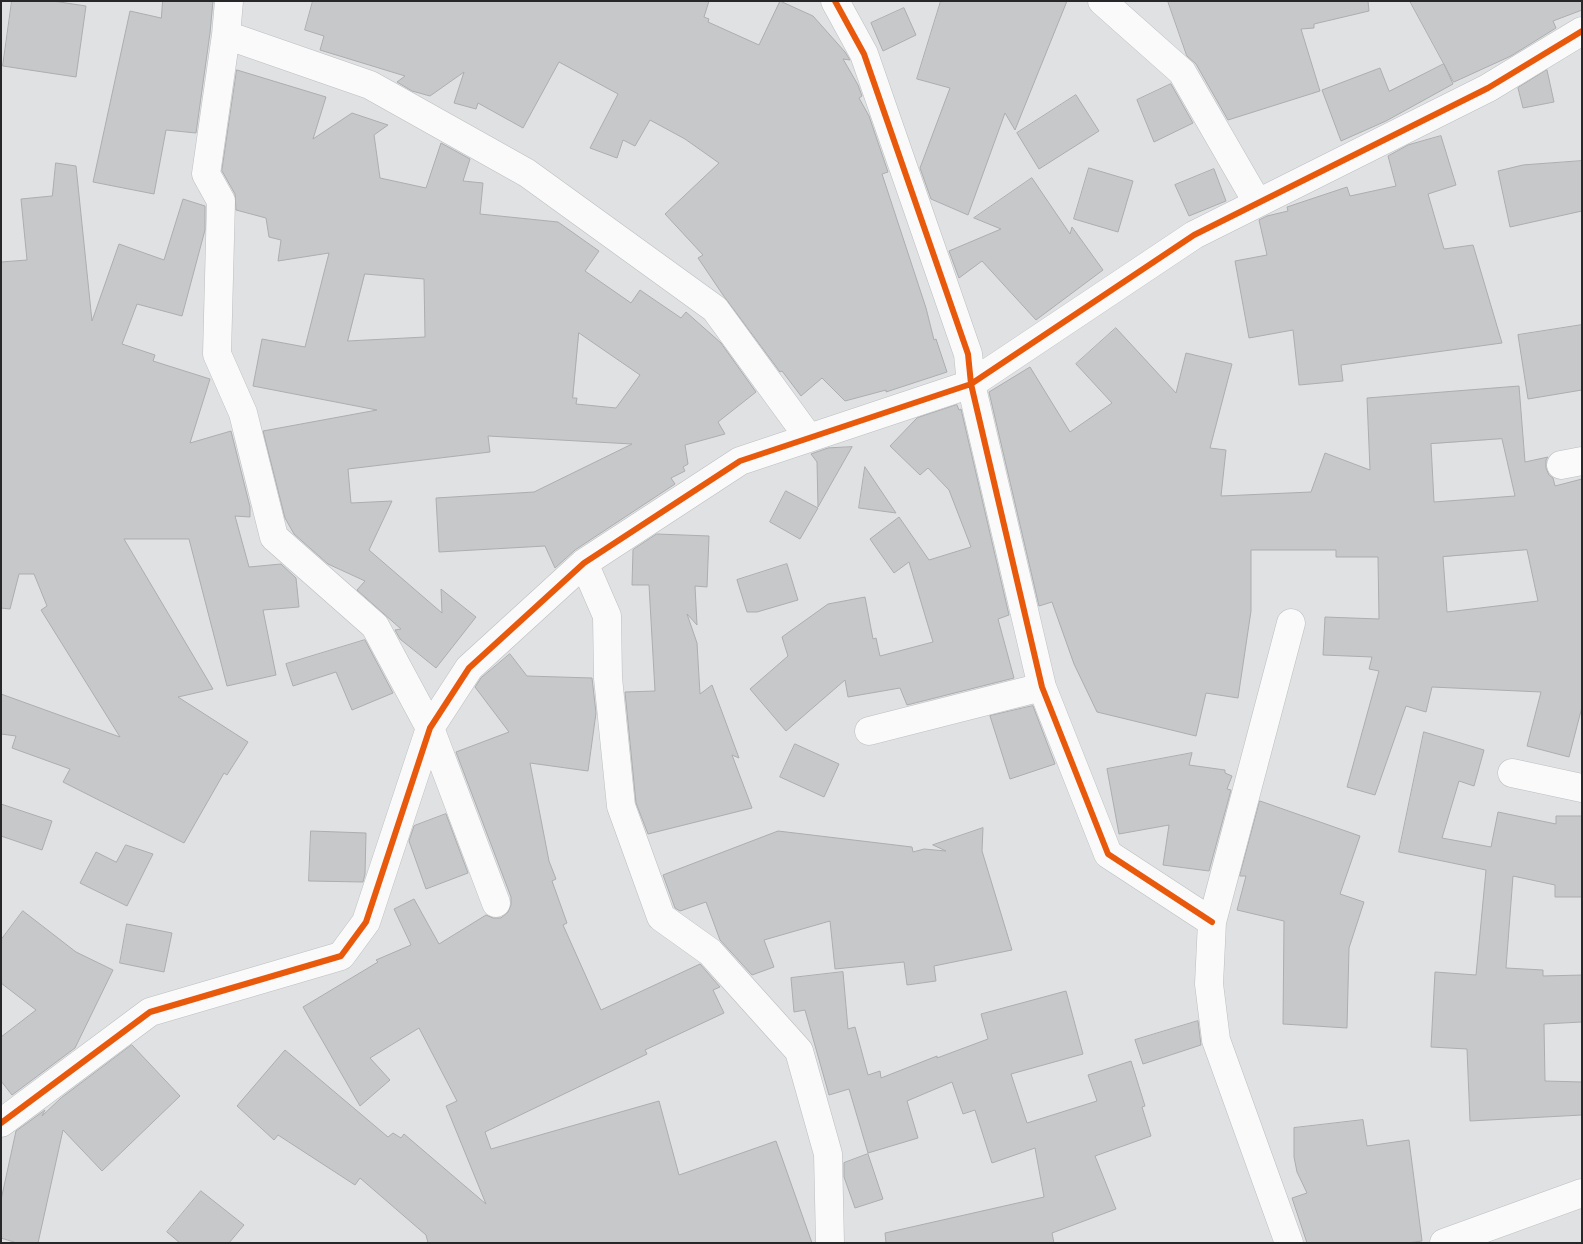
<!DOCTYPE html>
<style>
body{margin:0}
#map{position:relative;width:1583px;height:1244px;overflow:hidden;background:#dfe1e3;font-family:"Titillium Web",sans-serif}
canvas{display:block}
.frame{position:absolute;inset:0;border:2px solid #272729;pointer-events:none}
</style>
<div id="map">
<canvas width="1583" height="1244"></canvas>
<div class="frame"></div>
</div>
<script>
const ctx = document.querySelector('canvas').getContext('2d');
ctx.lineJoin = 'round';
function fill(path, color) {
  ctx.fillStyle = color;
  ctx.fill(path, 'evenodd');
}
function trace(path, color, width, dash) {
  ctx.strokeStyle = color;
  ctx.lineWidth = width;
  ctx.lineCap = dash ? 'butt' : 'round';
  ctx.setLineDash(dash || []);
  ctx.stroke(path);
}
const building = new Path2D(`
 M 12,1 L 53,1 L 86,6 L 76,77 L 3,66 Z
 M 163,1 L 213,1 L 210,33 L 196,133 L 166,130 L 154,194 L 93,182 L 130,11 L 161,18 Z
 M 313,1 L 709,1 L 704,17 L 709,19 L 708,22 L 759,45 L 780,1 L 813,16 L 845,52 L 850,60 L 843,59 L 858,85 L 862,96 L 859,98 L 869,116 L 888,172 L 882,174 L 926,308 L 934,340 L 936,339 L 947,372 L 886,392 L 886,390 L 845,401 L 822,378 L 801,396 L 782,371 L 780,372 L 723,295 L 698,258 L 703,255 L 665,214 L 719,163 L 685,139 L 650,120 L 635,146 L 623,140 L 617,158 L 590,148 L 618,94 L 559,62 L 523,128 L 478,103 L 476,109 L 454,103 L 464,72 L 430,96 L 412,91 L 397,82 L 405,76 L 320,50 L 324,36 L 305,30 Z
 M 941,1 L 1067,1 L 1015,130 L 1005,113 L 968,215 L 931,199 L 920,168 L 950,88 L 917,79 Z
 M 1168,1 L 1368,1 L 1369,11 L 1314,24 L 1314,28 L 1301,29 L 1320,91 L 1228,120 L 1196,64 L 1187,56 Z
 M 1410,1 L 1582,1 L 1582,10 L 1553,21 L 1556,28 L 1511,56 L 1454,82 Z
 M 904,8 L 916,35 L 883,51 L 871,23 Z
 M 1444,64 L 1453,84 L 1386,121 L 1341,141 L 1322,90 L 1380,68 L 1389,91 Z
 M 237,70 L 326,97 L 313,139 L 352,113 L 388,125 L 374,135 L 380,178 L 426,188 L 441,143 L 470,159 L 463,181 L 483,183 L 480,214 L 558,222 L 599,251 L 585,271 L 631,303 L 640,290 L 681,318 L 686,312 L 721,343 L 756,392 L 718,422 L 725,434 L 685,445 L 688,464 L 683,467 L 685,471 L 671,478 L 675,484 L 575,550 L 555,568 L 545,546 L 439,552 L 436,498 L 534,492 L 632,444 L 488,436 L 490,452 L 348,469 L 351,503 L 392,501 L 369,550 L 442,613 L 441,589 L 476,617 L 436,668 L 400,639 L 395,630 L 401,629 L 357,590 L 365,581 L 328,564 L 294,534 L 285,518 L 263,431 L 377,410 L 253,386 L 262,339 L 305,347 L 329,253 L 278,261 L 281,240 L 269,237 L 266,218 L 236,210 L 235,194 L 222,171 ZM 365,274 L 424,279 L 425,337 L 348,341 ZM 579,333 L 640,375 L 616,408 L 576,404 L 577,398 L 573,398 Z
 M 1547,70 L 1554,102 L 1523,108 L 1518,88 Z
 M 1171,84 L 1193,123 L 1154,142 L 1137,100 Z
 M 1076,95 L 1099,131 L 1039,169 L 1017,133 Z
 M 1441,136 L 1456,185 L 1428,194 L 1444,249 L 1473,245 L 1502,343 L 1341,365 L 1343,381 L 1299,385 L 1293,330 L 1249,338 L 1235,261 L 1267,255 L 1259,220 L 1267,216 L 1288,211 L 1287,207 L 1347,187 L 1350,196 L 1396,186 L 1388,156 L 1408,145 Z
 M 1582,161 L 1582,211 L 1510,227 L 1498,171 L 1523,165 Z
 M 56,163 L 76,166 L 92,321 L 119,244 L 164,260 L 183,199 L 205,206 L 205,230 L 182,316 L 137,304 L 122,344 L 155,355 L 153,361 L 210,379 L 190,443 L 231,431 L 250,507 L 250,517 L 235,516 L 249,567 L 281,564 L 296,578 L 299,607 L 263,610 L 276,675 L 227,686 L 189,539 L 124,539 L 213,689 L 178,697 L 248,742 L 227,775 L 224,773 L 184,843 L 63,782 L 70,769 L 12,748 L 16,736 L 1,734 L 1,694 L 120,737 L 41,610 L 47,606 L 34,574 L 19,574 L 10,609 L 1,608 L 1,262 L 27,260 L 21,199 L 52,196 Z
 M 1089,168 L 1133,181 L 1118,232 L 1074,219 Z
 M 1214,169 L 1226,201 L 1189,216 L 1175,185 Z
 M 1032,178 L 1070,234 L 1072,227 L 1103,270 L 1036,320 L 982,261 L 959,278 L 949,251 L 1001,229 L 974,218 Z
 M 1582,325 L 1582,390 L 1528,399 L 1518,335 Z
 M 1116,328 L 1176,393 L 1186,353 L 1232,364 L 1210,448 L 1226,450 L 1221,496 L 1311,492 L 1325,453 L 1370,470 L 1367,398 L 1519,386 L 1525,462 L 1548,457 L 1546,460 L 1546,468 L 1549,475 L 1553,478 L 1555,486 L 1582,479 L 1582,707 L 1569,757 L 1527,746 L 1541,692 L 1432,687 L 1426,712 L 1406,706 L 1375,795 L 1347,787 L 1379,671 L 1369,669 L 1372,657 L 1323,655 L 1325,617 L 1379,619 L 1378,557 L 1336,557 L 1336,550 L 1251,550 L 1251,611 L 1238,698 L 1206,693 L 1196,736 L 1097,712 L 1074,664 L 1052,602 L 1039,606 L 989,392 L 1030,367 L 1070,432 L 1112,403 L 1076,364 ZM 1502,439 L 1515,496 L 1434,502 L 1431,444 ZM 1527,550 L 1538,601 L 1447,612 L 1443,557 Z
 M 957,405 L 959,410 L 961,409 L 1009,615 L 998,619 L 1014,678 L 907,705 L 900,688 L 848,697 L 845,680 L 786,731 L 750,689 L 788,656 L 782,637 L 828,604 L 865,597 L 873,639 L 876,638 L 880,656 L 933,642 L 909,562 L 894,573 L 870,539 L 899,517 L 929,560 L 971,547 L 949,490 L 928,468 L 920,475 L 890,446 L 917,418 Z
 M 852,447 L 831,484 L 818,507 L 817,462 L 811,454 L 828,448 Z
 M 865,467 L 896,513 L 859,508 Z
 M 786,491 L 818,508 L 800,539 L 770,522 Z
 M 657,534 L 709,536 L 707,587 L 695,586 L 697,625 L 687,614 L 697,643 L 700,694 L 712,685 L 739,758 L 732,755 L 752,808 L 648,834 L 636,803 L 625,692 L 655,691 L 649,585 L 632,585 L 633,550 Z
 M 787,564 L 798,600 L 757,612 L 747,612 L 737,580 Z
 M 365,640 L 393,693 L 352,710 L 336,672 L 293,686 L 286,664 Z
 M 510,654 L 527,676 L 592,678 L 596,713 L 588,771 L 530,763 L 549,861 L 556,879 L 552,881 L 567,923 L 563,925 L 601,1010 L 700,964 L 720,987 L 713,990 L 724,1013 L 645,1050 L 647,1054 L 485,1132 L 491,1149 L 659,1101 L 679,1175 L 776,1141 L 812,1243 L 428,1243 L 426,1235 L 360,1178 L 355,1185 L 278,1135 L 274,1140 L 237,1106 L 285,1050 L 388,1137 L 393,1133 L 401,1138 L 404,1134 L 486,1204 L 446,1106 L 457,1101 L 419,1028 L 370,1058 L 390,1080 L 360,1106 L 303,1007 L 378,962 L 376,960 L 411,945 L 394,909 L 414,899 L 439,944 L 486,915 L 493,918 L 501,918 L 508,912 L 511,905 L 511,897 L 456,752 L 509,732 L 475,687 L 481,678 Z
 M 1033,706 L 1055,764 L 1010,779 L 990,716 Z
 M 1424,732 L 1484,750 L 1474,786 L 1459,781 L 1442,838 L 1491,847 L 1498,812 L 1556,824 L 1556,816 L 1582,816 L 1582,897 L 1555,897 L 1555,885 L 1513,876 L 1506,968 L 1543,970 L 1543,976 L 1582,975 L 1582,1022 L 1544,1024 L 1545,1081 L 1582,1082 L 1582,1115 L 1470,1121 L 1467,1049 L 1431,1047 L 1435,972 L 1476,975 L 1486,870 L 1399,852 Z
 M 795,744 L 839,764 L 824,797 L 780,777 Z
 M 1192,753 L 1189,765 L 1225,770 L 1225,773 L 1232,776 L 1227,789 L 1231,790 L 1209,871 L 1163,865 L 1169,825 L 1119,834 L 1107,769 Z
 M 1260,801 L 1360,836 L 1340,894 L 1364,902 L 1349,948 L 1347,1028 L 1283,1024 L 1284,921 L 1237,910 L 1246,876 L 1240,876 Z
 M 1,804 L 52,821 L 42,850 L 1,836 Z
 M 446,814 L 468,873 L 426,889 L 409,841 L 414,826 Z
 M 983,828 L 982,851 L 1012,950 L 934,966 L 936,981 L 907,985 L 904,962 L 835,969 L 830,921 L 764,940 L 774,967 L 752,975 L 720,940 L 706,902 L 680,911 L 675,908 L 663,875 L 778,831 L 912,847 L 913,852 L 924,849 L 946,851 L 933,845 Z
 M 311,831 L 366,833 L 365,874 L 363,882 L 309,881 Z
 M 126,845 L 153,854 L 127,906 L 80,883 L 96,852 L 116,862 Z
 M 23,911 L 76,952 L 113,970 L 75,1048 L 12,1095 L 1,1081 L 1,1037 L 36,1010 L 1,983 L 1,940 Z
 M 127,924 L 172,933 L 164,972 L 120,963 Z
 M 843,972 L 848,1029 L 855,1027 L 868,1075 L 880,1071 L 881,1078 L 937,1056 L 937,1058 L 988,1039 L 981,1014 L 1066,991 L 1083,1054 L 1011,1074 L 1027,1123 L 1097,1101 L 1088,1075 L 1131,1061 L 1145,1106 L 1142,1107 L 1151,1136 L 1095,1156 L 1116,1209 L 1052,1233 L 1054,1243 L 886,1243 L 885,1233 L 1044,1197 L 1035,1148 L 992,1163 L 975,1110 L 963,1114 L 952,1082 L 907,1101 L 918,1138 L 868,1153 L 849,1089 L 829,1095 L 805,1010 L 794,1012 L 791,978 Z
 M 1198,1021 L 1201,1045 L 1143,1064 L 1135,1040 Z
 M 132,1045 L 180,1096 L 102,1171 L 63,1130 L 38,1243 L 17,1243 L 1,1238 L 1,1200 L 16,1131 L 45,1110 L 42,1116 L 61,1098 Z
 M 1363,1120 L 1367,1146 L 1409,1140 L 1422,1241 L 1407,1243 L 1307,1243 L 1292,1198 L 1307,1193 L 1297,1172 L 1294,1157 L 1294,1128 Z
 M 868,1154 L 883,1199 L 855,1208 L 844,1177 L 844,1163 Z
 M 201,1191 L 244,1225 L 229,1243 L 180,1243 L 167,1232 Z`);
fill(building, '#c7c8ca');
trace(building, '#acadaf', 1);
const minor = new Path2D(`
 M 229,1 L 226,35 L 206,174 L 221,201 L 217,354 L 243,413 L 274,537 L 375,626 L 430,728 L 496,903
 M 835,1 L 864,54 L 968,354 L 971,384 L 1042,687 L 1108,854 L 1212,922
 M 1102,1 L 1182,72 L 1257,202
 M 226,35 L 370,85 L 527,173 L 715,309 L 809,438
 M 1561,465 L 1582,461
 M 584,563 L 607,616 L 608,678 L 621,806 L 661,917 L 710,952 L 799,1051 L 828,1154 L 830,1243
 M 869,731 L 1042,687
 M 1512,773 L 1582,788
 M 1,1123 L 150,1012 L 341,956 L 366,922 L 430,728 L 469,668 L 584,563 L 740,461 L 971,384 L 1194,235 L 1488,88 L 1582,31
 M 1289,1243 L 1216,1040 L 1209,984 L 1212,922 L 1291,623
 M 1444,1243 L 1582,1193`);
trace(minor, '#bcbebf', 29);
trace(minor, '#fafafb', 28);
trace(new Path2D(`
 M 835,1 L 864,54 L 968,354 L 971,384 L 1042,687 L 1108,854 L 1212,922
 M 1,1123 L 150,1012 L 341,956 L 366,922 L 430,728 L 469,668 L 584,563 L 740,461 L 971,384 L 1194,235 L 1488,88 L 1582,31`), '#e8590c', 6);
</script>
